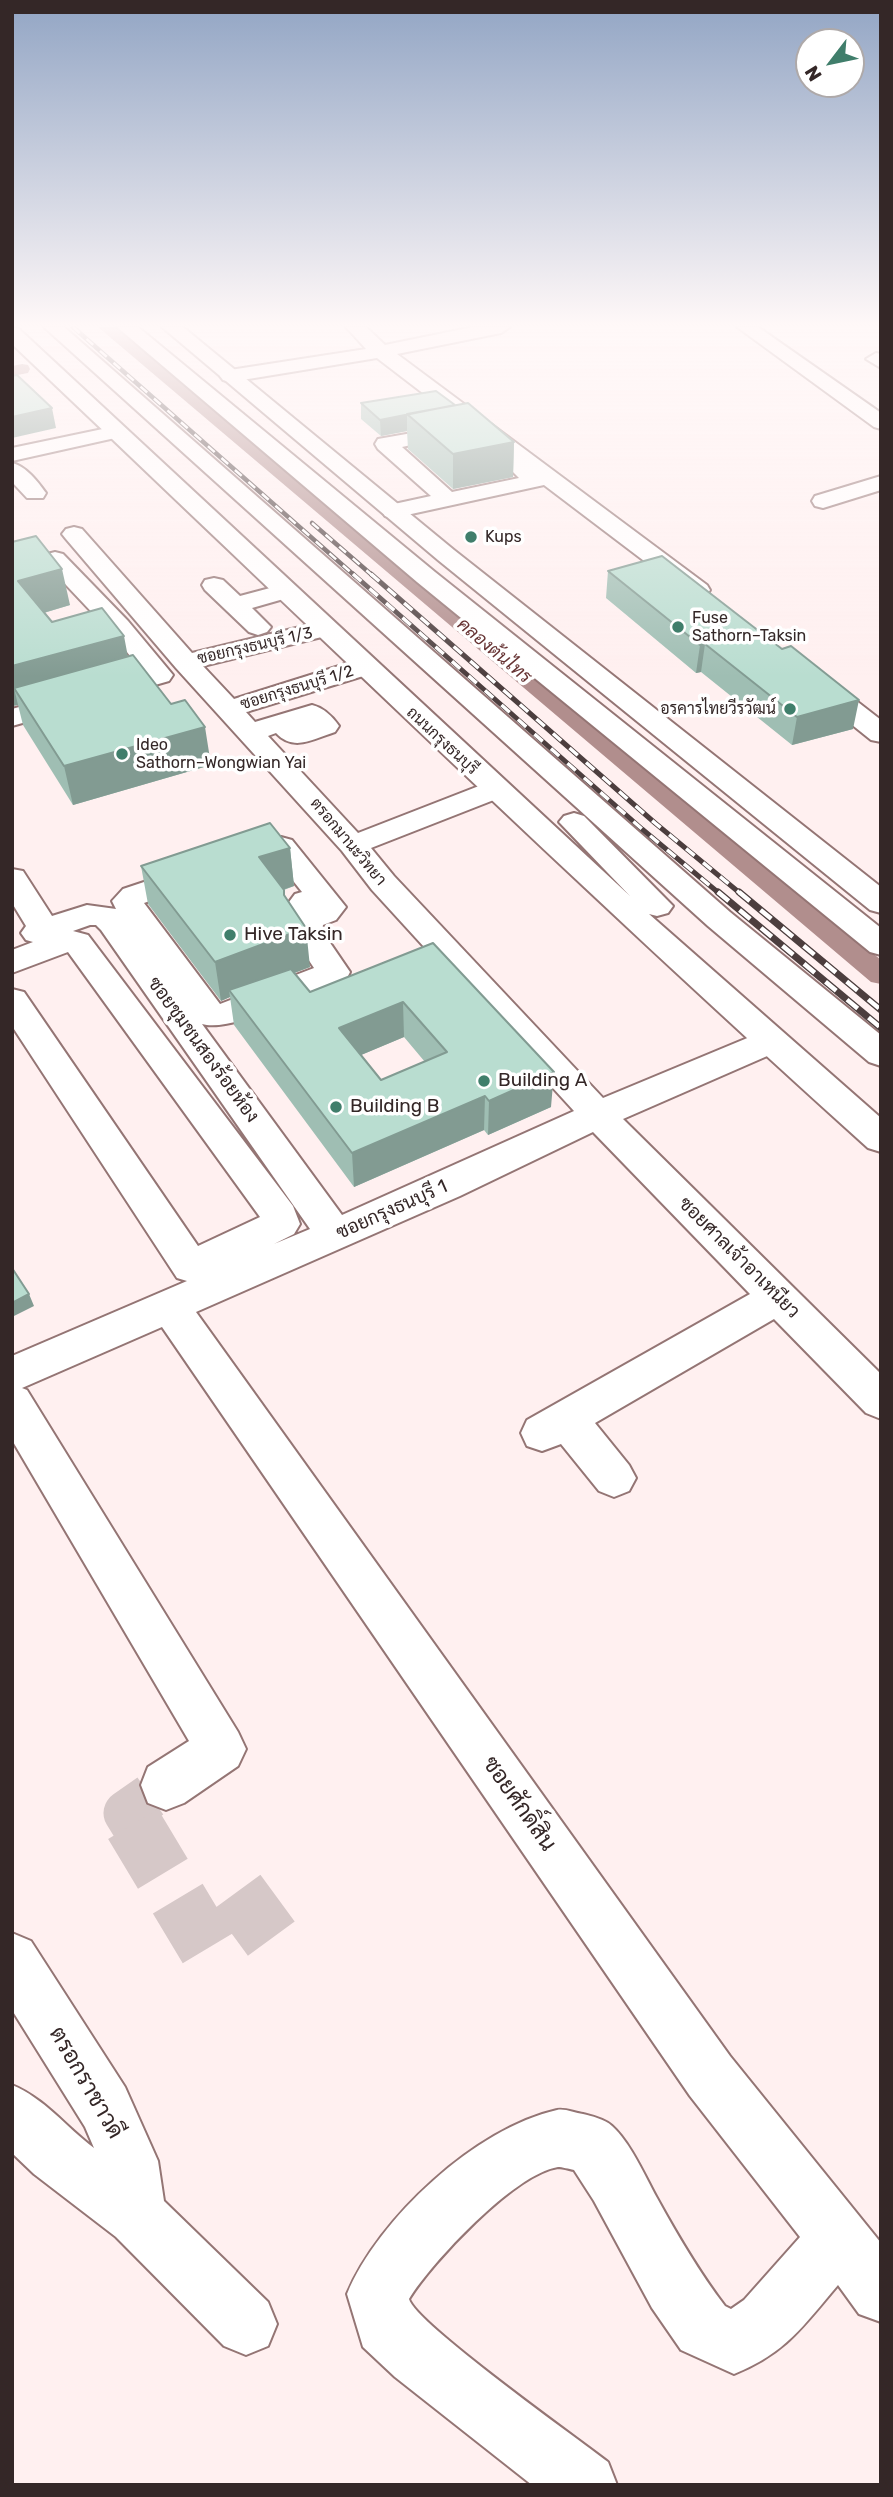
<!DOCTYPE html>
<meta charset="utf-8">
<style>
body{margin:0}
#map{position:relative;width:893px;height:2497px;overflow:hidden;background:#fff0f0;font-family:Rubik,sans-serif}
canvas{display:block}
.frame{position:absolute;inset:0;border:14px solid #342727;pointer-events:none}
.north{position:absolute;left:795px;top:28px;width:70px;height:70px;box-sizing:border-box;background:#fff;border:2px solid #aea9a9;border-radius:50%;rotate:238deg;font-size:19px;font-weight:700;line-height:28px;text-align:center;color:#342727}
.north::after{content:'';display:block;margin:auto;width:24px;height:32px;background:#407e6b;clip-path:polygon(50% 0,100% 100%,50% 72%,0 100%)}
</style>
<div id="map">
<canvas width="893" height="2497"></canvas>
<div class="frame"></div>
<div class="north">N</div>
</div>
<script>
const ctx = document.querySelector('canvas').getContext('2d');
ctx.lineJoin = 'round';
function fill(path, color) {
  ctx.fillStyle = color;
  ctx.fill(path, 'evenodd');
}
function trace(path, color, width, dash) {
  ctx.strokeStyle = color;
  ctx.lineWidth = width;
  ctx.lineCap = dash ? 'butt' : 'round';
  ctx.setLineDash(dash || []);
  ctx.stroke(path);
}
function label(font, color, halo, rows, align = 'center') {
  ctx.font = font + ' Rubik,Sarabun,sans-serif';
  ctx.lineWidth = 7;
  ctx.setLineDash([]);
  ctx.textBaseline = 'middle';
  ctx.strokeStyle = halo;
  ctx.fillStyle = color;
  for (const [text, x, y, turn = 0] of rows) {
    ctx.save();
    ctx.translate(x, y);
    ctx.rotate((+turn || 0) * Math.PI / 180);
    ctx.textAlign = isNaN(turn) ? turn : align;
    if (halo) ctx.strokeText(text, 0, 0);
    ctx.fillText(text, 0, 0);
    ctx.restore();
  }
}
fill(new Path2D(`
 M 98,327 L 116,327 L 881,960 L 881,984 L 871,982 Z
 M 22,364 L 28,365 L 30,369 L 28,373 L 12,376 L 12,366 Z`), '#b18e8d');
trace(new Path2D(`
 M 134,1826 L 126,1813 L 166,1785`), '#d6c8c8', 45, [45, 23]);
trace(new Path2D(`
 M 133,1824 L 208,1949 L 294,1886`), '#d6c8c8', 58, [58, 29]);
const minor = new Path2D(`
 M 346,327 L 366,327 L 385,345 L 473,327 L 510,327 L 501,333 L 397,354 L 707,585 L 710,590 L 707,595 L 698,597 L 689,595 L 544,485 L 393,518 L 385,516 L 382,511 L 385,506 L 431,496 L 378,449 L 375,444 L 378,439 L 463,424 L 377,358 L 230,382 L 223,380 L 220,376 L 223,372 L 230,370 L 366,349 ZM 469,428 L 504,454 L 500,459 L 519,478 L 452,492 L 402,447 L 466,433 Z
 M 737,327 L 758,327 L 881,413 L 881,429 L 874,427 Z
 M 876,353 L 881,354 L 881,368 L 866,359 Z
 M 117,426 L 124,428 L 128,432 L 124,436 L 12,461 L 12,448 Z
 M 12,463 C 26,466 38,482 46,493 L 43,498 L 27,498 L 12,482 Z
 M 881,476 L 881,490 L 823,508 L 815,506 L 812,501 L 815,496 Z
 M 74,527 L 82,529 L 192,653 L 325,621 L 334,624 L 338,629 L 334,634 L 203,666 L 234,699 L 355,661 L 364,659 L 373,661 L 377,667 L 373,673 L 246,712 L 255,722 L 312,705 C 324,708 332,716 339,726 L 335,732 C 313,739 294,752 276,733 L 268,736 L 358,833 L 484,784 L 494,781 L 504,784 L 508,790 L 504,796 L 371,848 L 394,876 L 603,1098 L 757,1034 L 769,1030 L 781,1034 L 786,1042 L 781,1050 L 623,1119 L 881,1374 L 881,1419 L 866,1413 L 774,1319 L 595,1423 L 629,1465 L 636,1478 L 629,1491 L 614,1497 L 599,1491 L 561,1444 L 542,1451 L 527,1446 L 521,1433 L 527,1420 L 750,1294 L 593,1132 L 460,1196 L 196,1312 L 730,2056 L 881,2243 L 881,2322 L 859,2314 L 838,2285 C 803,2326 786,2353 734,2374 L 681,2350 L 652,2308 L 594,2201 L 574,2170 C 569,2169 562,2167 558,2167 C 514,2174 432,2262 409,2299 C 415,2323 577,2438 608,2462 L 617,2485 L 532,2485 L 395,2377 L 363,2347 L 347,2294 C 378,2219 476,2128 557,2110 C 564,2108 575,2113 583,2114 C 591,2116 605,2119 612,2126 C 630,2142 645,2176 657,2198 C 678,2236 699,2272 725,2306 L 731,2309 L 744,2300 L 800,2237 L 690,2096 L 162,1327 L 22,1388 L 27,1390 L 238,1732 L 246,1749 L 238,1766 L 184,1803 L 166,1810 L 148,1803 L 141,1785 L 148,1767 L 189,1741 L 12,1440 L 12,1356 L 187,1281 L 177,1278 L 12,1026 L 12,989 L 24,992 L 198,1246 L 260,1217 L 68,952 L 12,973 L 12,950 L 33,942 L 26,940 L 21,933 L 26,926 L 12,903 L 12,869 L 23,871 L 52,916 L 87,905 L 116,909 L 112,901 L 123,889 L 270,840 L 281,837 L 292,840 L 346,907 L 336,920 L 323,925 L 322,931 L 350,972 L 346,980 C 314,992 232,1033 202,1024 L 342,1215 L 574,1111 L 372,890 L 342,851 L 176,668 L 66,539 L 62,534 L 66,529 ZM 275,858 L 302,892 L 295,894 L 286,906 L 293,919 L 290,932 L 314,968 L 220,1004 L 144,903 ZM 90,925 L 96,925 L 101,930 L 310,1229 L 274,1244 L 294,1234 L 300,1224 L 293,1206 L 88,935 L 73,931 Z
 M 55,552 L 63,554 L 128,621 L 173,675 L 169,681 L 12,726 L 12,709 L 143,672 L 114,636 L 94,642 L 85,639 L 81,634 L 85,629 L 102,623 L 50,568 L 12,577 L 12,563 Z
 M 214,578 L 223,580 L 240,596 L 285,584 L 294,586 L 297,591 L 294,596 L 252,608 L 271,627 L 267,632 L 258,635 L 249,632 L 205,590 L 202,585 L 205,580 Z
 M 814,673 L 823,675 L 881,720 L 881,742 L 871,740 L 805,687 L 801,681 L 805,675 Z
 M 12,1933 L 31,1941 L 125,2087 L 158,2161 L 164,2201 L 268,2302 L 277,2324 L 268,2346 L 246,2355 L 224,2346 L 116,2237 L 34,2174 L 12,2153 L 12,2085 C 44,2098 66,2127 94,2148 L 85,2127 L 12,2010 Z`);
const major = new Path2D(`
 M 12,327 L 19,329 L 630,896 L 559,822 L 564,816 L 574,813 L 584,816 L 673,906 L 668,913 L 657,916 L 649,914 L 881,1118 L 881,1152 L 868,1148 C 577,886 296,613 12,344 Z
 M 44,327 L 64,327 L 730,912 L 881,1035 L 881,1066 L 869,1062 L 708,926 Z
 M 117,327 L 138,327 L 435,572 L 881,928 L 881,955 L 870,952 L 417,582 Z
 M 162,327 L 183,327 L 454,550 L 881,887 L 881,913 L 870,910 L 438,560 Z`);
trace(minor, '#947574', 4);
trace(major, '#947574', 4);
fill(minor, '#fff');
fill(major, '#fff');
const railFar2 = new Path2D(`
 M 73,327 L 355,576
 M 312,523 L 373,576`);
const railFar1 = new Path2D(`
 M 353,574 L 642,829 L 720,894
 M 371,574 L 655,823 L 741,894`);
const rail = new Path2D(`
 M 718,892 L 881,1028
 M 739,892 L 881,1010`);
trace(railFar2, '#4c3e3e', 4.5);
trace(railFar1, '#4c3e3e', 5);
trace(rail, '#4c3e3e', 7);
trace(railFar2, '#fff', 2.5, [9]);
trace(railFar1, '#fff', 3.5, [11]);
trace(rail, '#fff', 4.5, [14]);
fill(new Path2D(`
 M 361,403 L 455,405 L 514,442 L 513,477 L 453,489 L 408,449 L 407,431 L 381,436 L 361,419 Z
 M 12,542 L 70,605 L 44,613 L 52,622 L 128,656 L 211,765 L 73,805 L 23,725 L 18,705 L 12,706 Z
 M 608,571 L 853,729 L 792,745 L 701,672 L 696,673 L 606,598 Z
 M 290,848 L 294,886 L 284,890 L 285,896 L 310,967 L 294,973 L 310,992 L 433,943 L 551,1107 L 488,1135 L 484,1130 L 354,1187 L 234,1025 L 230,997 L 221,1001 L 148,904 L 141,866 ZM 404,1037 L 425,1062 L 381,1080 L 361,1055 Z`), '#9fbeb3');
fill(new Path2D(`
 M 52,408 L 56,428 L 12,438 L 12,417 Z
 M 407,415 L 407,431 L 381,436 L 380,420 Z
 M 514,442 L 513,477 L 453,489 L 453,454 Z
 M 62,569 L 70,605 L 26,618 L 18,581 Z
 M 124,636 L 131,673 L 14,688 L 18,705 L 12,706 L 12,666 Z
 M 705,644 L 701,672 L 696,673 L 700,645 Z
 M 859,700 L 853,729 L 792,745 L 797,717 Z
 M 205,727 L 211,765 L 73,805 L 64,766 Z
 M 290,848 L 294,886 L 264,896 L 259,857 Z
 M 306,928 L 310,967 L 234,996 L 229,990 L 230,997 L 221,1001 L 215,962 Z
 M 403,1002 L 404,1037 L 342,1063 L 339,1028 Z
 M 554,1072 L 551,1107 L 488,1135 L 489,1101 Z
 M 485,1096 L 484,1130 L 354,1187 L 352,1153 Z
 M 29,1294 L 34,1306 L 12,1317 L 12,1303 Z`), '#829b92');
const building = new Path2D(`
 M 17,375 L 52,408 L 12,417 L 12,376 Z
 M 436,391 L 455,405 L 380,420 L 361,403 Z
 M 468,403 L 514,442 L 453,454 L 407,414 Z
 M 36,536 L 62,569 L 18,581 L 52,622 L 102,608 L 124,636 L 12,666 L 12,542 Z
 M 662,556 L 782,649 L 791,646 L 859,700 L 797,717 L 705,644 L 700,645 L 608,571 Z
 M 133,655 L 171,704 L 185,700 L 205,727 L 64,766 L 14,688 Z
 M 270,823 L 290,848 L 259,857 L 284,890 L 284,895 L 306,928 L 215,962 L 141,866 Z
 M 433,943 L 554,1072 L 489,1101 L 485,1096 L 352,1153 L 229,990 L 291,969 L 310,992 ZM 403,1002 L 447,1052 L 381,1080 L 339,1028 Z
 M 12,1268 L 29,1294 L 12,1303 Z`);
fill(building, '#b9ddd0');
trace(building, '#829b92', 2);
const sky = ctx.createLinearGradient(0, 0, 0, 677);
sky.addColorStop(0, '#92a5c4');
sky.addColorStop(0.48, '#fff8f8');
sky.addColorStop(1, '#fff8f800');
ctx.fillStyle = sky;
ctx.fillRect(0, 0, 893, 677);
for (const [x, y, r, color] of [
 [471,537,7,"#407e6b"],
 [678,627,7,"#407e6b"],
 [790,709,7,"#407e6b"],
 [122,754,7,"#407e6b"],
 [230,935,7,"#407e6b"],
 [484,1081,7,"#407e6b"],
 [336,1107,7,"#407e6b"]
]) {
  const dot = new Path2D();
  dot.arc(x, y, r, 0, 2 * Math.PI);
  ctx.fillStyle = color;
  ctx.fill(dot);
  trace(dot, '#fff', 2.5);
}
label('16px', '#342727', '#fff', [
 ["Kups",485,537],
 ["Fuse",692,618],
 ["Sathorn–Taksin",692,636],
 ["อรคารไทยวีรวัฒน์",776,709,"right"],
 ["Ideo",136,745],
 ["Sathorn–Wongwian Yai",136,763]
], 'left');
label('16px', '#342727', '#fff', [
 ["ซอยกรุงธนบุรี 1/3",255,646,-13],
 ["ซอยกรุงธนบุรี 1/2",297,688,-17],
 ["ถนนกรุงธนบุรี",442,741,43],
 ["ตรอกมานะวิทยา",348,842,50]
]);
label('italic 18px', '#673434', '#fff', [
 ["คลองต้นไทร",494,651,40]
]);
label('19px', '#342727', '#fff', [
 ["Hive Taksin",244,935],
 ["Building A",498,1081],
 ["Building B",350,1107]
], 'left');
label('19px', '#342727', '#fff', [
 ["ซอยชุมชนสองร้อยห้อง",203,1050,54],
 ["ซอยกรุงธนบุรี 1",392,1210,-24],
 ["ซอยศาลเจ้าอาเหนียว",739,1258,45]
]);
label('23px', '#342727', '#fff', [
 ["ซอยศักดิ์สิน",519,1804,55],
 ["ตรอกราชาวดี",86,2083,60]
]);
</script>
